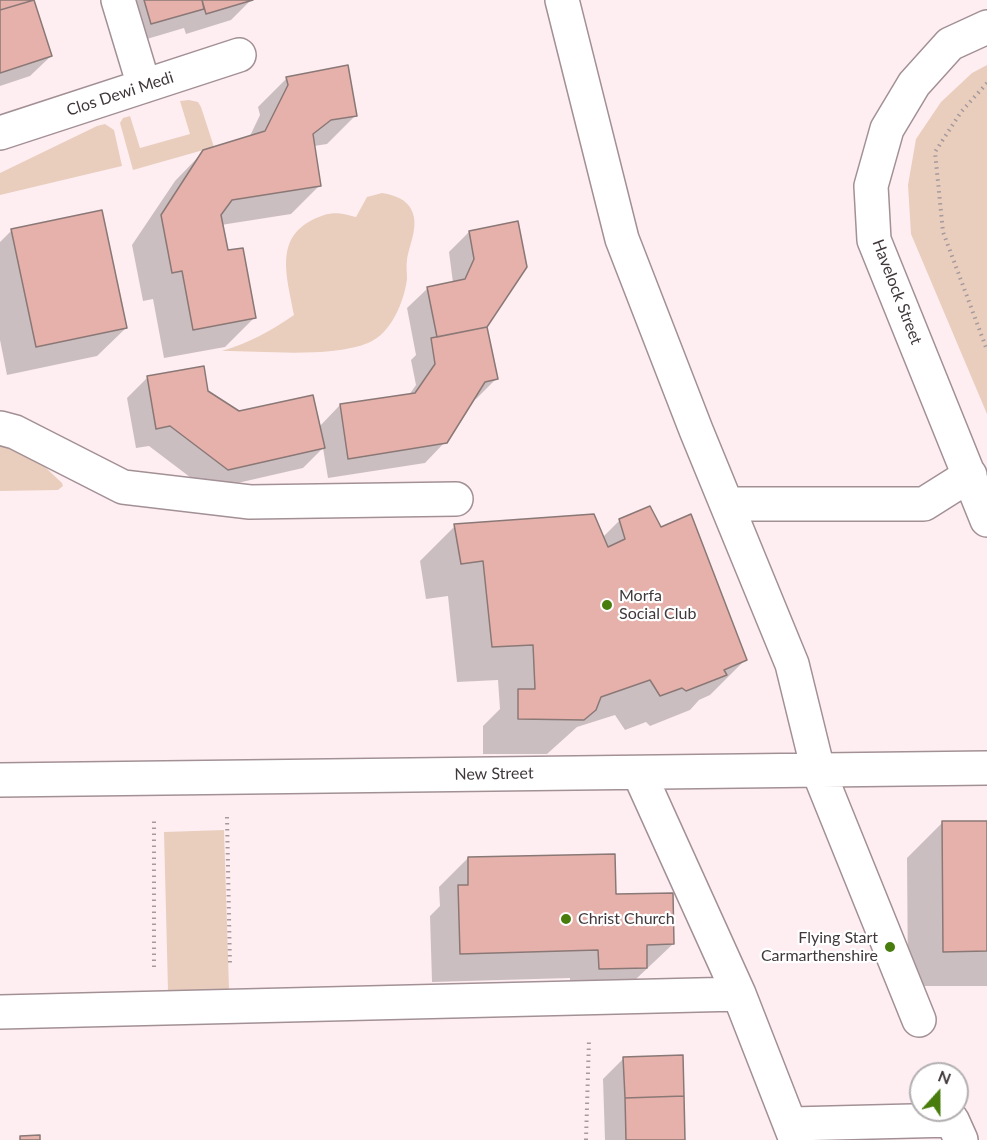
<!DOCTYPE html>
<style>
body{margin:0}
#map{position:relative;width:987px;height:1140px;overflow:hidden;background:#feeef2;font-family:Lato,sans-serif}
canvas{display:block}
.north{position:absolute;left:909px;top:1062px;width:60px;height:60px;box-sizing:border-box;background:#fff;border:2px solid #b3afb1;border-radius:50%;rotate:21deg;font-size:16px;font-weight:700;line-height:24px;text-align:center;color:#40383b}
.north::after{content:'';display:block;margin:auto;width:21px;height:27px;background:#487c0c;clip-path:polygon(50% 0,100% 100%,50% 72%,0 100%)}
</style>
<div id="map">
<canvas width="987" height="1140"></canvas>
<div class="north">N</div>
</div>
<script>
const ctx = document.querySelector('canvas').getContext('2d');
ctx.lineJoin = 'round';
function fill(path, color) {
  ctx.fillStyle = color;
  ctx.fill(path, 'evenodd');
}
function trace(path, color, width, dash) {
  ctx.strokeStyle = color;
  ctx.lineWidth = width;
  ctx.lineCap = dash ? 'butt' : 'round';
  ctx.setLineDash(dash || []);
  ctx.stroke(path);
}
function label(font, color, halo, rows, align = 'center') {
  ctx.font = font + ' Lato,sans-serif';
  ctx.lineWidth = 4.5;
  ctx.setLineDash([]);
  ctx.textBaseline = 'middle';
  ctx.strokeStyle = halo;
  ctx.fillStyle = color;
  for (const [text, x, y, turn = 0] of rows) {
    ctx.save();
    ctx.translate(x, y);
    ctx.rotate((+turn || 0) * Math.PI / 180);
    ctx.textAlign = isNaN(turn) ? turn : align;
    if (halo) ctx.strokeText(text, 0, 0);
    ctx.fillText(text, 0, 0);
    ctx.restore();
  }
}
fill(new Path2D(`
 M 987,65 L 987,414 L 911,234 L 908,185 L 916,139 L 941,102 L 972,73 Z
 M 189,100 L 198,102 L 201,107 L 214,147 L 133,170 L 120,123 L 123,118 L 130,116 L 140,148 L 190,134 L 180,101 Z
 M 105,124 L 114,130 L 122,166 L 0,195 L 0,173 L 97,126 Z
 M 382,193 C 394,195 407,199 412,211 C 419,227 409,245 407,260 C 406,266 407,273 407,279 C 404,302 391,334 368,343 C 331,358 263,351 222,351 C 249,343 271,331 294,315 C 288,280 273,240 312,220 C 331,211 337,212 356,217 L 367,197 Z
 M 0,444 L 28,451 L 62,483 L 63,486 L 58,490 L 0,491 Z
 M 224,830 L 229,989 L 168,991 L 164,832 Z`), '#e9cebe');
fill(new Path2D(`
 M 0,0 L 33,0 L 51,56 L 30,76 L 0,86 Z
 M 118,0 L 251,0 L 231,20 L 186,34 L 184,28 L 130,44 Z
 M 287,78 L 356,115 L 327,144 L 314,146 L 320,185 L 291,214 L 221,225 L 227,252 L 254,318 L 225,347 L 164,358 L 153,299 L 143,301 L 132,245 L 175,181 L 204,151 L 249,138 L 260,115 L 258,107 Z
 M 517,223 L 485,327 L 496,379 L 476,399 L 472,400 L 445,442 L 425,463 L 328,478 L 323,448 L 303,468 L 207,490 L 149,446 L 136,448 L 127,398 L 148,377 L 207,392 L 238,413 L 319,427 L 340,405 L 409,395 L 416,385 L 411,360 L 416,355 L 407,308 L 428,288 L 453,283 L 449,252 L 469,232 Z
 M 12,230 L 126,328 L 97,356 L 7,375 L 0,340 L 0,242 Z
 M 620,520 L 661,529 L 745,660 L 710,695 L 699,700 L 690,710 L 650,726 L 646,722 L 625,730 L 615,715 L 577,727 L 547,754 L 483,754 L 483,726 L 500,709 L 498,680 L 457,682 L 448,596 L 426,599 L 420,561 L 455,526 L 602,538 Z
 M 987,822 L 987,986 L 908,986 L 907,858 L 942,823 Z
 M 468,858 L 615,896 L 673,944 L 617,997 L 570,998 L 570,978 L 432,982 L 430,916 L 440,906 L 439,887 Z
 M 624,1058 L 684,1140 L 605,1140 L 603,1079 Z`), '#0003');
const building = new Path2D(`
 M 0,0 L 34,0 L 0,10 Z
 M 34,0 L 52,56 L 0,73 L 0,10 Z
 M 144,0 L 202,0 L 204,9 L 151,24 Z
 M 202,0 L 253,0 L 206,14 Z
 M 348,65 L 357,116 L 331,120 L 313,134 L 321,186 L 232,200 L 221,215 L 228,250 L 243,248 L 256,318 L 193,330 L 182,271 L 172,273 L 161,215 L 203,150 L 265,131 L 288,85 L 286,77 Z
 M 102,210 L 127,328 L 36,347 L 11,229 Z
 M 518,221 L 527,267 L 487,327 L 437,337 L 427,287 L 465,279 L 474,259 L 469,231 Z
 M 487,327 L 498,379 L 485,382 L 447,443 L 348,459 L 340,404 L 415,393 L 435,364 L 431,338 Z
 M 204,366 L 208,391 L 239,411 L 313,395 L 325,448 L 228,470 L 170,426 L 156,429 L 147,376 Z
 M 650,506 L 661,527 L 691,514 L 747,660 L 724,670 L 727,675 L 686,691 L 682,688 L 660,696 L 650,680 L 601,697 L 596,710 L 584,720 L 518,719 L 518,689 L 535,689 L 533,645 L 492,647 L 483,561 L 461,564 L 454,524 L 594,514 L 608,547 L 625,539 L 619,519 Z
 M 942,821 L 987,821 L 987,951 L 943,952 Z
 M 615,854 L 616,894 L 673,893 L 674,944 L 647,945 L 647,968 L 599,969 L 598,950 L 460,954 L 458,885 L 468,885 L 468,857 Z
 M 683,1055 L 684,1096 L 625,1098 L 623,1057 Z
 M 684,1096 L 685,1140 L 626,1140 L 625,1098 Z
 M 40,1135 L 40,1140 L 20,1140 L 20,1136 Z`);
fill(building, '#e6b1ab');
trace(building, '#8a7876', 1.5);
const minor = new Path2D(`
 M 118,0 L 144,86
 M 562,0 L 622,239 L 696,430 L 792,664 L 818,770 L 919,1020
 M 987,27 L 950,44 L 914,84 L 887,129 L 871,186 L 874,240 L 987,520
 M 0,133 L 239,55
 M 0,428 L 15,432 L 123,487 L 250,502 L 456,499
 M 727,504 L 924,504 L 970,475
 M 639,773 L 739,994 L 796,1140
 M 0,780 L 987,768
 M 0,1012 L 739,994
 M 792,1124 L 952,1120 L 961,1140`);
trace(minor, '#a29095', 36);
trace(new Path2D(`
 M 987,83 L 961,112 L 935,152 L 943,232 L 987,350
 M 227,817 L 230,966
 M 154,967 L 154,818
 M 586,1140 L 589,1039`), '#a5999c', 4, [1.5, 4.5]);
trace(minor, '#fff', 33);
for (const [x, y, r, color] of [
 [607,605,6,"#487c0c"],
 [566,919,6,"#487c0c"],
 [890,947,6,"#487c0c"]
]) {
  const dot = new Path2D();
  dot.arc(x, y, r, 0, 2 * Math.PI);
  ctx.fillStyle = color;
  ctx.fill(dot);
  trace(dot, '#fff', 2);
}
label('16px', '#40383b', '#fff', [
 ["Clos Dewi Medi",120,94,-18],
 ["Havelock Street",897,292,69],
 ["New Street",494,774,-1]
]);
label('16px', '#40383b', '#fff', [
 ["Morfa",619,596],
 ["Social Club",619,614],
 ["Christ Church",578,919],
 ["Flying Start",878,938,"right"],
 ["Carmarthenshire",878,956,"right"]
], 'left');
</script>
